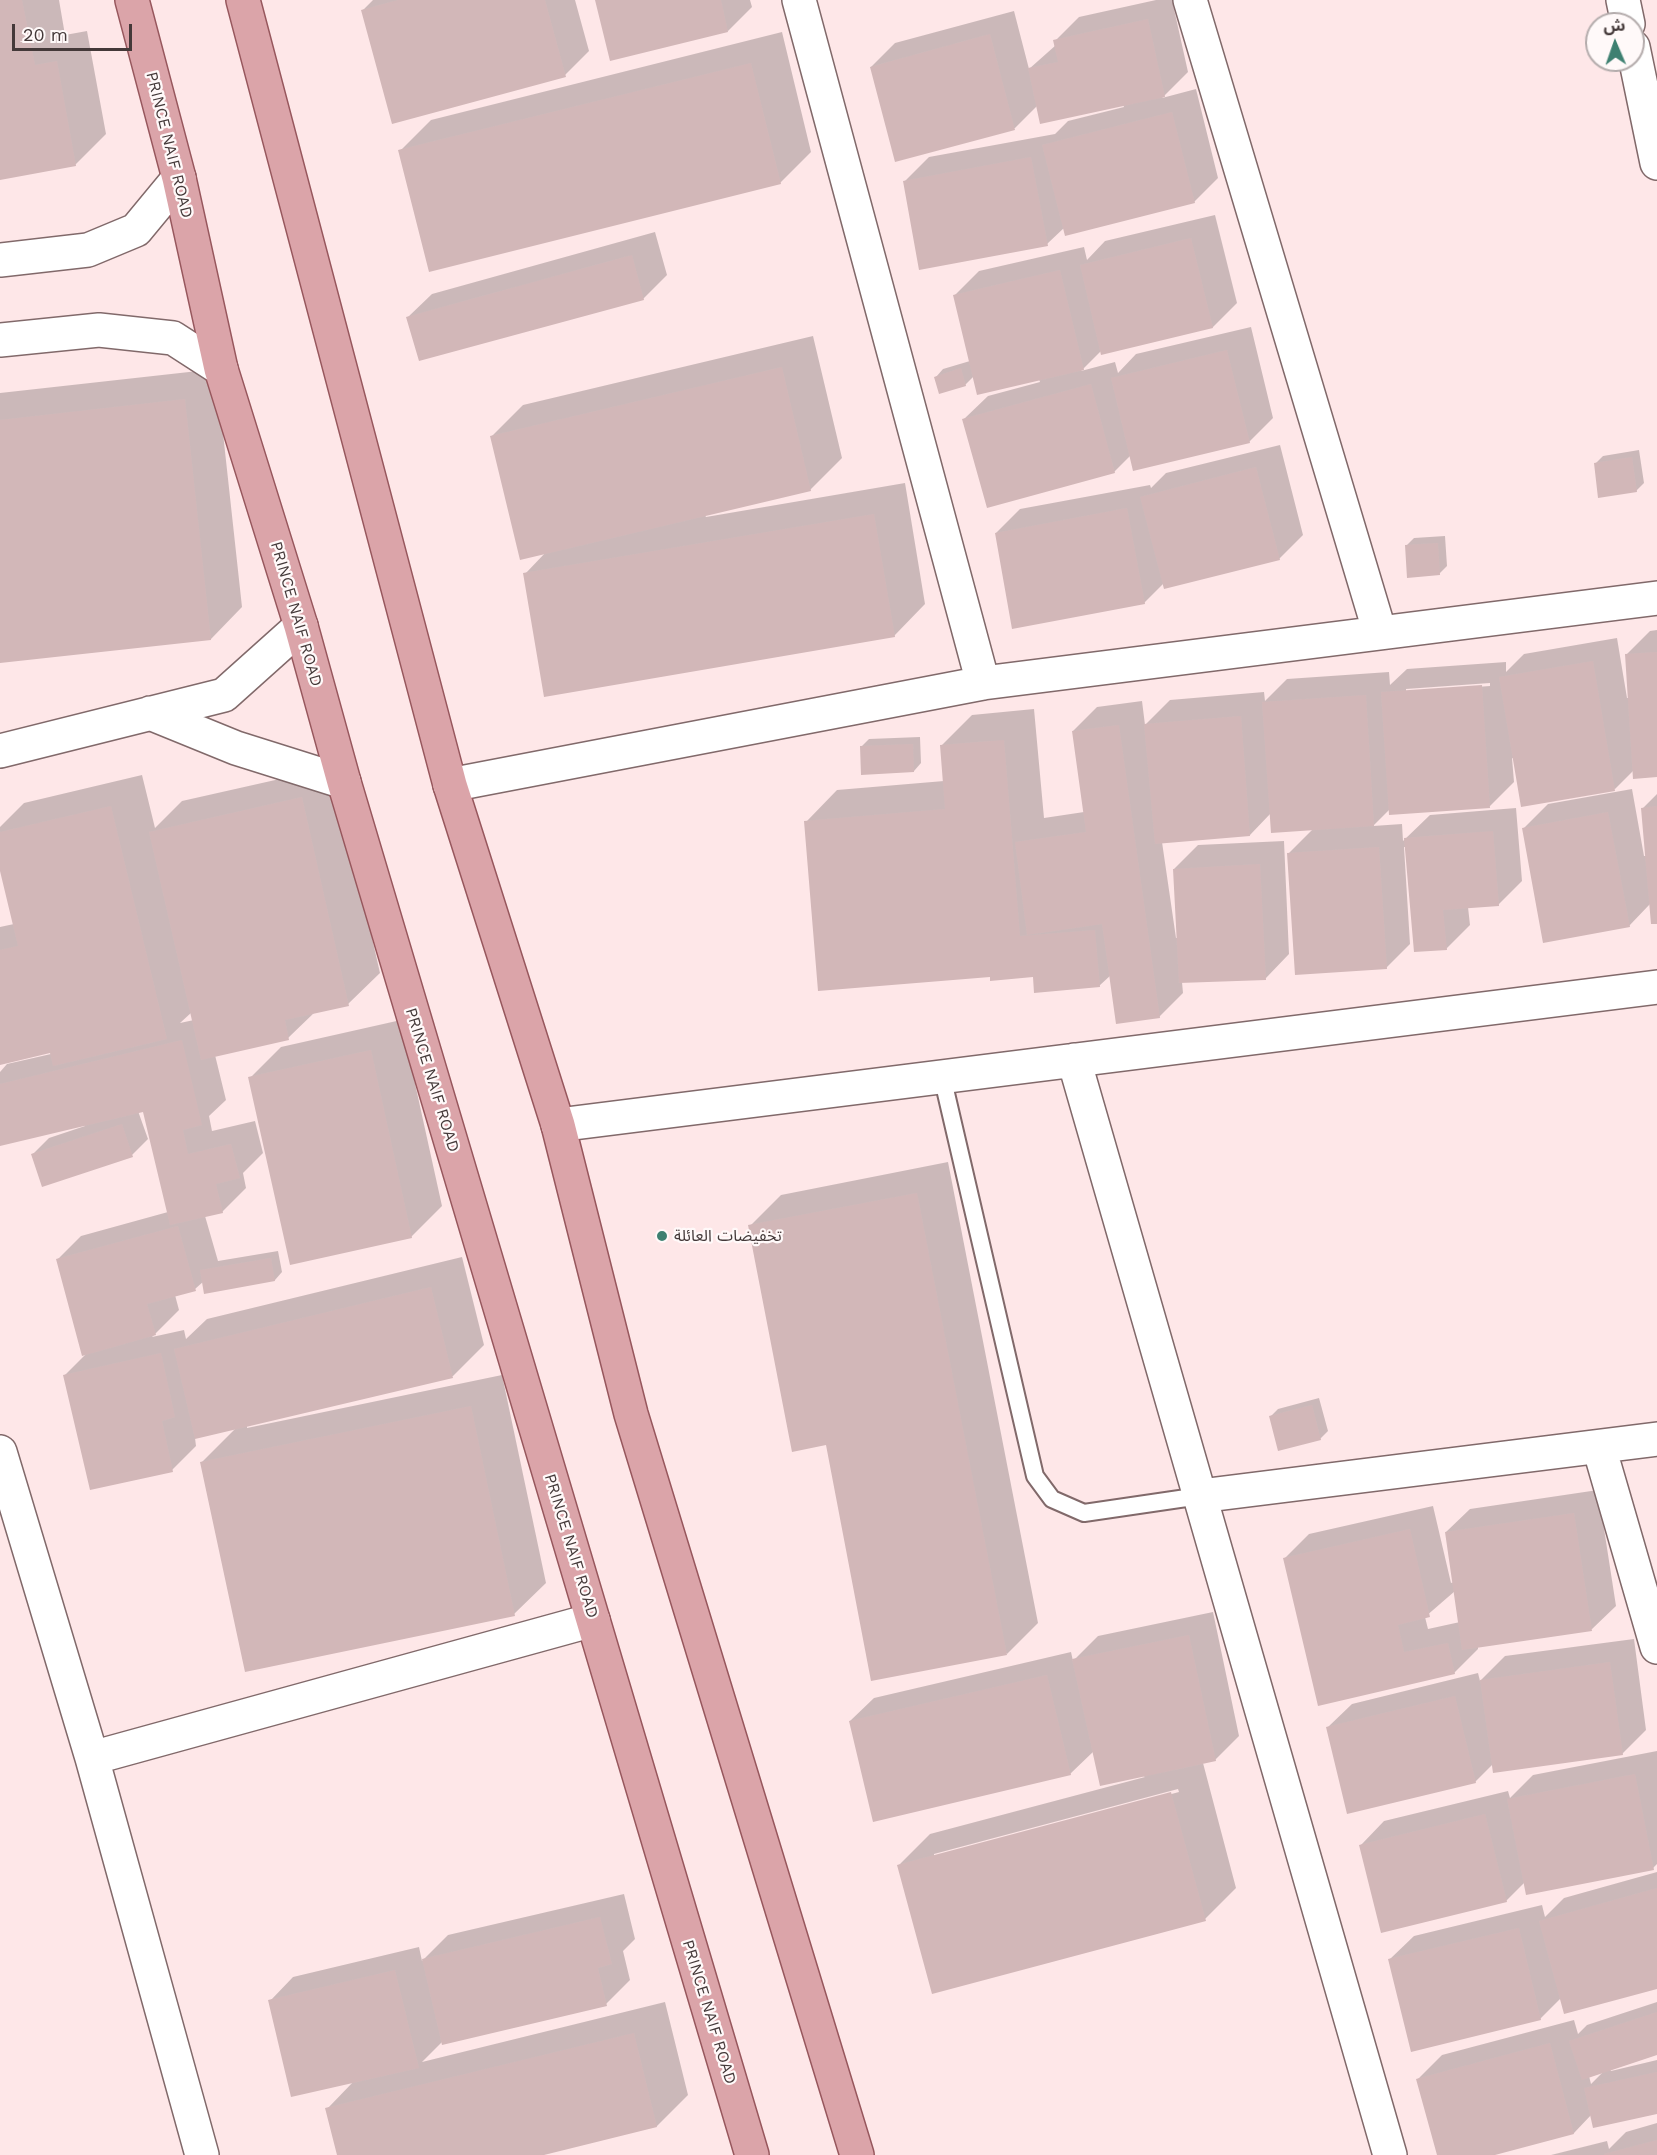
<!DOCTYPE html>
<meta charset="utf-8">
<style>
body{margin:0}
#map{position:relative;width:1657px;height:2155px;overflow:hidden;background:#fee7e8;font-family:"Work Sans","Noto Sans Arabic",sans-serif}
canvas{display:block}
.north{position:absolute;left:1585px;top:12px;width:60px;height:60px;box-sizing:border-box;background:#fff9f9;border:2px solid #b4acac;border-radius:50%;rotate:358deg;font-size:16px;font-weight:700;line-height:24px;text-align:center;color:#443939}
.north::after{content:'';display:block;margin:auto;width:21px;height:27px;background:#3e8071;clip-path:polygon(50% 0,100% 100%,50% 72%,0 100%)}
.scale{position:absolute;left:12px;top:24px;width:120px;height:27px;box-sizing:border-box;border:3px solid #443939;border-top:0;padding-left:8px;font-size:18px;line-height:21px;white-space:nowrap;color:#443939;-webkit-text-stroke:4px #fff9f9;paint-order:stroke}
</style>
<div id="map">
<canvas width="1657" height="2155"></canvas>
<div class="north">ش</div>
<div class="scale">20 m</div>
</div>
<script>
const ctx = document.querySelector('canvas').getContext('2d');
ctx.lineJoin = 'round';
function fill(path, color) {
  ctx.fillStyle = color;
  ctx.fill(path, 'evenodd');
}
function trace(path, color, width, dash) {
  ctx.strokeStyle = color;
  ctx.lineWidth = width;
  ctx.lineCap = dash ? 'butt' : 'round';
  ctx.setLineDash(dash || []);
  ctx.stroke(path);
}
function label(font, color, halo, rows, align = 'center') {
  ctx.font = font + ' "Work Sans","Noto Sans Arabic",sans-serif';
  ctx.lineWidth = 4.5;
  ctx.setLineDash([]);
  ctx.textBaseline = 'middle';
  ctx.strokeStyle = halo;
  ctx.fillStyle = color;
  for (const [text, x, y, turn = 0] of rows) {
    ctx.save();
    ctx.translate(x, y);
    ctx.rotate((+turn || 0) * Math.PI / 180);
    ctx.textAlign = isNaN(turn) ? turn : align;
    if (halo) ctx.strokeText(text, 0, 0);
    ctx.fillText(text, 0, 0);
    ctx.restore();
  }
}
fill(new Path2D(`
 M 0,0 L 59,0 L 65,35 L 87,31 L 106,134 L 75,165 L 0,179 Z
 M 373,0 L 575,0 L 589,51 L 565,75 L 362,11 Z
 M 597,0 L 750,0 L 752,7 L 728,31 Z
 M 1156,0 L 1172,0 L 1188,72 L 1162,98 L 1196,89 L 1218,178 L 1194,202 L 1065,227 L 1047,244 L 905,181 L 929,157 L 1055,134 L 1068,121 L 1124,107 L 1123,105 L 1038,105 L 1015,128 L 896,160 L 871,67 L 895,43 L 1014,11 L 1029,69 L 1056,45 L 1055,41 L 1079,17 Z
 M 782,32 L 811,152 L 780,183 L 400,151 L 431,120 Z
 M 1215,215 L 1237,303 L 1213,327 L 1102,350 L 1081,371 L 1115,362 L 1118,373 L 1136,354 L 1251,327 L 1273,418 L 1249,442 L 1131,455 L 1114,472 L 964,419 L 988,396 L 1040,382 L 1039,379 L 974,376 L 965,385 L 936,377 L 943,369 L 970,361 L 955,295 L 979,271 L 1084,247 L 1087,260 L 1105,241 Z
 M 655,232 L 667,275 L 643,299 L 408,317 L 432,294 Z
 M 813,336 L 842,458 L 810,490 L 705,515 L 706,517 L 905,483 L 925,604 L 894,636 L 525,574 L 546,552 L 492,436 L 523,405 Z
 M 216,369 L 242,607 L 211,639 L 0,661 L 0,393 Z
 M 1280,445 L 1303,535 L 1279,559 L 1164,583 L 1144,603 L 996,533 L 1020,509 L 1150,485 L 1151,488 L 1166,473 Z
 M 1639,450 L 1644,483 L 1636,491 L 1595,464 L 1603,456 Z
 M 1445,536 L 1447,566 L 1439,574 L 1406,546 L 1414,538 Z
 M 1657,630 L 1657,775 L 1634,770 L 1615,789 L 1512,758 L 1514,782 L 1490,806 L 1390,809 L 1373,826 L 1402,824 L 1403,841 L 1430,815 L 1516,808 L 1522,881 L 1498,905 L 1468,907 L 1470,925 L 1446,949 L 1406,847 L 1404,847 L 1410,944 L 1386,968 L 1289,853 L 1313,829 L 1271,813 L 1250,835 L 1162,842 L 1176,938 L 1178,938 L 1174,869 L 1198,845 L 1284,841 L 1289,954 L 1266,978 L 1182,982 L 1183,993 L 1159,1017 L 1111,975 L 1099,986 L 1034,975 L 991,976 L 806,822 L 837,790 L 944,781 L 941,746 L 972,715 L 1034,709 L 1044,818 L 1084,812 L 1073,731 L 1097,707 L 1142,701 L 1145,725 L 1170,700 L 1264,692 L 1265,701 L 1287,679 L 1389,672 L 1390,685 L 1407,669 L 1506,662 L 1506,672 L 1524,654 L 1617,638 L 1627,698 L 1629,698 L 1626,655 L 1650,631 ZM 1490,683 L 1490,686 L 1406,692 L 1406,689 Z
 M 920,737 L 921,763 L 914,771 L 861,747 L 869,739 Z
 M 333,767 L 380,973 L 348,1004 L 315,1012 L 288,1038 L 215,1055 L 226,1100 L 209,1116 L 212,1131 L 255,1121 L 263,1153 L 243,1173 L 246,1188 L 222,1212 L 205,1216 L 218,1261 L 278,1251 L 282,1272 L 275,1280 L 204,1281 L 195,1289 L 175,1295 L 179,1310 L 152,1337 L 184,1330 L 186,1339 L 207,1319 L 462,1257 L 484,1345 L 453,1376 L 247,1426 L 247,1428 L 502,1375 L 546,1583 L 514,1614 L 202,1462 L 236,1428 L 195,1438 L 196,1446 L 172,1470 L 65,1375 L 87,1353 L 57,1260 L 81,1236 L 168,1212 L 144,1110 L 138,1111 L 148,1139 L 132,1155 L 33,1154 L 49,1138 L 85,1126 L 84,1124 L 0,1144 L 0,1072 L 7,1064 L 51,1054 L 51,1051 L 0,1063 L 0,927 L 14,924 L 0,865 L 0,827 L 24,803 L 142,775 L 155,828 L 182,801 ZM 192,1012 L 194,1020 L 180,1023 Z
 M 1632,789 L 1644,856 L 1647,856 L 1643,808 L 1657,794 L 1657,922 L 1650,904 L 1629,926 L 1524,828 L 1548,804 Z
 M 401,1020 L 442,1206 L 411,1237 L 250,1078 L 281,1047 Z
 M 948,1162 L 1038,1623 L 1007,1654 L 827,1444 L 750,1226 L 781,1195 Z
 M 1319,1398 L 1328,1431 L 1320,1439 L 1271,1416 L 1278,1409 Z
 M 1598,1490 L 1616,1606 L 1592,1629 L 1478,1646 L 1478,1649 L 1454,1673 L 1319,1704 L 1285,1558 L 1309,1534 L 1433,1506 L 1451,1583 L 1454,1582 L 1446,1532 L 1470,1509 ZM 1455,1591 L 1460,1622 L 1428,1629 L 1425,1617 Z
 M 1213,1612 L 1239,1736 L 1215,1760 L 1203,1763 L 1236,1888 L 1205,1919 L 899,1865 L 930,1834 L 1145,1777 L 1094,1751 L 1070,1774 L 850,1721 L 874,1698 L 1071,1652 L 1073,1661 L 1098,1636 ZM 1178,1789 L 1179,1792 L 934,1857 L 934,1854 Z
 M 1634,1639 L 1646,1730 L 1622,1754 L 1493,1764 L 1475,1782 L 1328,1727 L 1352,1704 L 1478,1673 L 1480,1681 L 1505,1656 Z
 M 1657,1751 L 1657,1864 L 1653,1868 L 1525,1882 L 1506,1901 L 1361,1845 L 1384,1821 L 1508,1791 L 1510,1798 L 1533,1775 Z
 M 1657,1872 L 1657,1987 L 1561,1998 L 1540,2019 L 1390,1959 L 1414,1936 L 1542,1905 L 1545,1917 L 1564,1898 Z
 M 624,1894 L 635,1939 L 623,1951 L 630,1980 L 606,2004 L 443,2041 L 422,2062 L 665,2002 L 688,2095 L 657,2126 L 538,2155 L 338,2155 L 327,2109 L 354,2081 L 270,2001 L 293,1977 L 419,1947 L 422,1961 L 448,1935 Z
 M 1657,2002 L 1657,2053 L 1610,2069 L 1611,2071 L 1657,2060 L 1657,2112 L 1592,2114 L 1574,2133 L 1489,2155 L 1438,2155 L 1418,2079 L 1442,2055 L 1574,2020 L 1578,2034 L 1587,2025 ZM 1604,2071 L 1591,2084 L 1589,2076 Z
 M 1657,2123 L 1657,2155 L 1551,2155 L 1607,2141 L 1609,2149 L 1626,2132 Z`), '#0003');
fill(new Path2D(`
 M 0,0 L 22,0 L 35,65 L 57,61 L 76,166 L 0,180 Z
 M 398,0 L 545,0 L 566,77 L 392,124 L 361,10 Z
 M 595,0 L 721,0 L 728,32 L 610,61 Z
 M 1148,19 L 1165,97 L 1040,124 L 1028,68 L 1058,62 L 1053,40 Z
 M 990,34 L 1015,130 L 895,162 L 870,67 Z
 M 751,63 L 781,184 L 429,272 L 398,150 Z
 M 1172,112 L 1195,203 L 1065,236 L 1042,145 Z
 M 1031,157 L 1048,246 L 919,270 L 903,181 Z
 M 1191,238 L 1213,328 L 1101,355 L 1080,265 Z
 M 632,255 L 644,300 L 419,361 L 406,317 Z
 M 1060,270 L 1084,370 L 977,395 L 953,295 Z
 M 1227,350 L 1250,443 L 1133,471 L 1111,378 Z
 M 782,367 L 811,491 L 520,560 L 490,436 Z
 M 961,368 L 966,386 L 939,394 L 934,377 Z
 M 1091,384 L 1115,473 L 987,508 L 962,419 Z
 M 185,399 L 211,640 L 0,663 L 0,420 Z
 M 1632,457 L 1637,492 L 1598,498 L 1594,463 Z
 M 1256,467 L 1280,560 L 1164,589 L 1140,497 Z
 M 1127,508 L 1145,604 L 1012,629 L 995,533 Z
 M 874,514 L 895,637 L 544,697 L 523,573 Z
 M 1438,543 L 1440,575 L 1407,578 L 1405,545 Z
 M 1657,652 L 1657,777 L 1633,779 L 1625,654 Z
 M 1593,661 L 1615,791 L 1521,807 L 1499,677 Z
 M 1482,685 L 1490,808 L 1389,815 L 1381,692 Z
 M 1366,695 L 1374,826 L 1271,833 L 1262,702 Z
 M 1241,716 L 1250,836 L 1155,844 L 1144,724 Z
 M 1119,725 L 1160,1018 L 1116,1024 L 1102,924 L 1027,935 L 1015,842 L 1086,832 L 1072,731 Z
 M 1004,740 L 1020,936 L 1095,930 L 1100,987 L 1034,993 L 1033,977 L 990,981 L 990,977 L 818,991 L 804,821 L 945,809 L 940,745 Z
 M 913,744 L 914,772 L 861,775 L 860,746 Z
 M 302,797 L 349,1006 L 285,1020 L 289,1040 L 201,1060 L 149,832 Z
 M 111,806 L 167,1039 L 53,1066 L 50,1053 L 0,1065 L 0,950 L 18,946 L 0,871 L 0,832 Z
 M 1657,806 L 1657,924 L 1651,924 L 1641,808 Z
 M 1608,812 L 1630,927 L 1543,943 L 1522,828 Z
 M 1493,831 L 1499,906 L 1443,910 L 1447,950 L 1414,952 L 1404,838 Z
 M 1379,847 L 1387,969 L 1295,975 L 1287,853 Z
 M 1260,864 L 1266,980 L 1179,983 L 1173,869 Z
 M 182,1040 L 202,1125 L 183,1130 L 188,1154 L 231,1144 L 240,1178 L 216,1184 L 223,1213 L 170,1225 L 143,1112 L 0,1146 L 0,1084 Z
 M 371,1050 L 412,1238 L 290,1265 L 248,1077 Z
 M 122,1124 L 133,1157 L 42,1187 L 31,1154 Z
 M 917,1193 L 1007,1655 L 871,1681 L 826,1445 L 792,1452 L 748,1225 Z
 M 178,1226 L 196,1291 L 147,1304 L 156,1335 L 82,1356 L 56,1259 Z
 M 271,1258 L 275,1281 L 204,1294 L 200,1270 Z
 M 431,1287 L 453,1378 L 195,1439 L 174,1349 Z
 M 161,1353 L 175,1417 L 162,1421 L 173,1472 L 90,1490 L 63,1375 Z
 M 1312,1405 L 1321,1440 L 1278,1451 L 1269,1416 Z
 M 471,1406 L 515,1616 L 245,1672 L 200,1462 Z
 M 1574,1513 L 1592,1631 L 1462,1650 L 1445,1532 Z
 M 1410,1529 L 1430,1617 L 1398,1625 L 1404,1652 L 1448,1643 L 1455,1674 L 1318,1706 L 1283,1558 Z
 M 1189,1635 L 1216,1761 L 1100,1786 L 1072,1659 Z
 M 1610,1662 L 1623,1755 L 1493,1773 L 1480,1680 Z
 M 1047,1675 L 1071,1775 L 873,1822 L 849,1721 Z
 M 1455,1696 L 1476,1783 L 1347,1814 L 1326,1727 Z
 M 1635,1774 L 1654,1870 L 1526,1895 L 1507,1799 Z
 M 1171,1792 L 1206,1921 L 932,1994 L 897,1865 Z
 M 1485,1814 L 1507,1902 L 1381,1933 L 1359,1845 Z
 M 1657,1888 L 1657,1989 L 1564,2014 L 1539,1921 Z
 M 600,1917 L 612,1964 L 598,1968 L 607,2006 L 442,2045 L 422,1959 Z
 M 1519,1928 L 1541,2020 L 1411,2052 L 1388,1959 Z
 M 395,1970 L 419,2068 L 291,2097 L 268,2000 Z
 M 1657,2012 L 1657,2055 L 1582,2080 L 1569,2041 Z
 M 634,2033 L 657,2127 L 544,2155 L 337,2155 L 325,2108 Z
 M 1550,2043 L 1574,2134 L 1495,2155 L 1437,2155 L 1416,2079 Z
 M 1657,2072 L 1657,2114 L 1593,2128 L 1584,2088 Z
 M 1657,2140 L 1657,2155 L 1604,2155 L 1604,2154 Z`), '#d2b7b8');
const service = new Path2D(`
 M 942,1076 L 1035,1476 L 1052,1499 L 1084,1513 L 1200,1496`);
const minor = new Path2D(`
 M 799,0 L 983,683
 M 1190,0 L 1380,633
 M 1623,0 L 1628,24
 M 1633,47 L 1657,163
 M 0,260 L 88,250 L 136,230 L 179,178
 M 0,340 L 99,330 L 173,338 L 221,369
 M 150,713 L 236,748 L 344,782
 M 0,751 L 224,695 L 301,626
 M 450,785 L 983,683 L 1657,598
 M 1074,1060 L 1390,2155
 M 558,1125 L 1657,987
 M 1599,1447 L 1657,1647
 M 0,1452 L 92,1758 L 202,2155
 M 1200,1496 L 1657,1439
 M 92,1758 L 593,1620`);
const primary = new Path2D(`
 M 132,0 L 179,178 L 221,369 L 301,626 L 344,782 L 752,2155
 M 243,0 L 450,785 L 558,1125 L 631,1414 L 857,2155`);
trace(service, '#81696a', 20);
trace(minor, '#81696a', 36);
trace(primary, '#97575d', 36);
trace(service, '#fff', 16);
trace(minor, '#fff', 33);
trace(primary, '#dba4a9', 33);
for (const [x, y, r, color] of [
 [662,1236,6,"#3e8071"]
]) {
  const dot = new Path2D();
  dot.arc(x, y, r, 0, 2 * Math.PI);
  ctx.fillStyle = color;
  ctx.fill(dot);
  trace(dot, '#fff9f9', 2);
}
label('16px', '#443939', '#fff9f9', [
 ["PRINCE NAIF ROAD",169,145,76],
 ["PRINCE NAIF ROAD",296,614,74],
 ["PRINCE NAIF ROAD",432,1080,73],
 ["PRINCE NAIF ROAD",571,1546,73],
 ["PRINCE NAIF ROAD",709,2012,73]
]);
label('16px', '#443939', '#fff9f9', [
 ["تخفيضات العائلة",674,1236]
], 'left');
</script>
